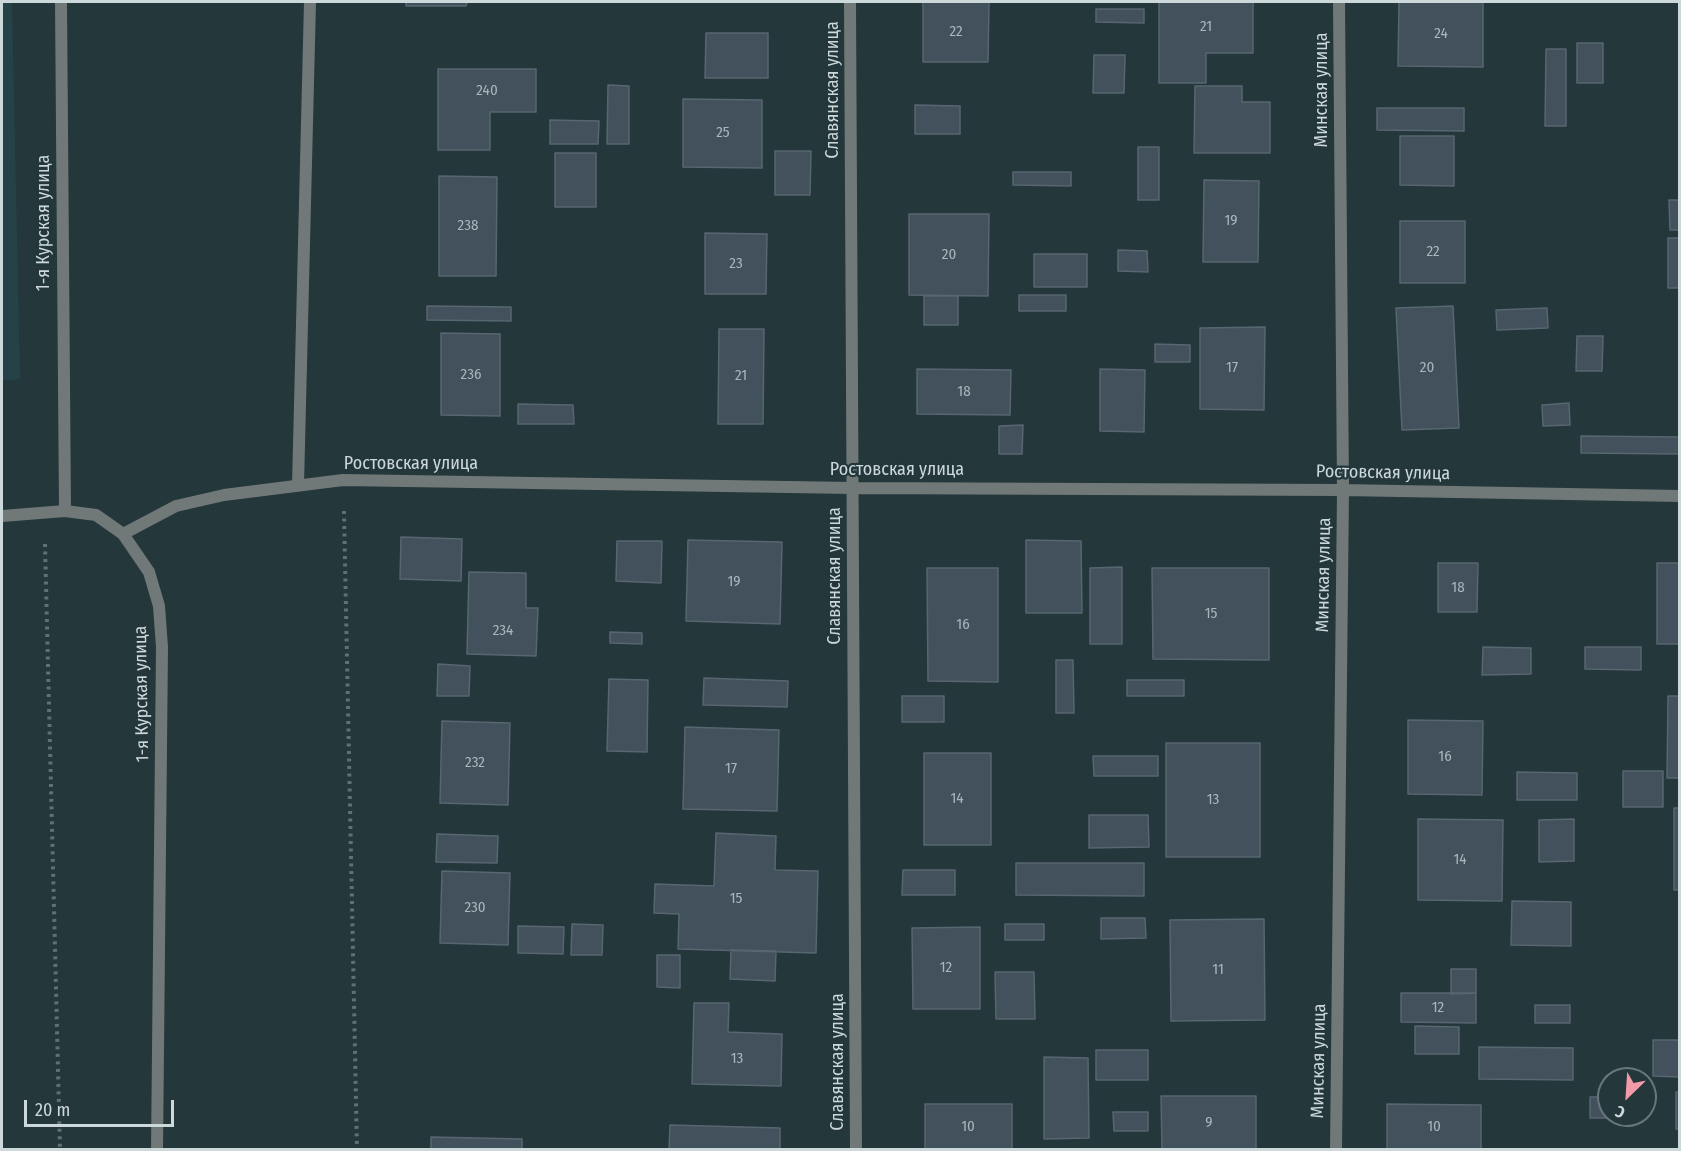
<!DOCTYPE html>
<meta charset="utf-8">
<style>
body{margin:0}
#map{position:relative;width:1681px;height:1151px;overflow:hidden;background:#24373b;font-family:"Fira Sans Condensed",sans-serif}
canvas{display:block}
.frame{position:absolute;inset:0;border:3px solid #cdd8db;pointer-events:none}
.north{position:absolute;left:1597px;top:1067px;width:60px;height:60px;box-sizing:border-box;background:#24373b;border:2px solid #68777b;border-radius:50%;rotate:205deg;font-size:16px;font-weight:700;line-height:24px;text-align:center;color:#cdd8db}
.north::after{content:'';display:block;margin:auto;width:21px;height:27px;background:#f39aa9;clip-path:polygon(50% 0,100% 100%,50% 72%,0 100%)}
.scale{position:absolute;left:24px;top:1100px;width:150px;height:27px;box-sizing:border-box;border:3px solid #cdd8db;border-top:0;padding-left:8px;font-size:18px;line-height:21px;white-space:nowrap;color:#cdd8db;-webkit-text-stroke:4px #24373b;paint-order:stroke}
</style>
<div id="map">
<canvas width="1681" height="1151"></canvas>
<div class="frame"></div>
<div class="north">С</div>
<div class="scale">20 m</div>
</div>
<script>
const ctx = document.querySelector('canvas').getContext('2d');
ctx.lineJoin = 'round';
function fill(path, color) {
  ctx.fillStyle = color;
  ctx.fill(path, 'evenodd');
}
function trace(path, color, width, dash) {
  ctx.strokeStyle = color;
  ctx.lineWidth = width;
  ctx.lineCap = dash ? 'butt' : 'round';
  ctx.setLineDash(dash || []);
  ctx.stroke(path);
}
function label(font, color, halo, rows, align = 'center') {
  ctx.font = font + ' "Fira Sans Condensed",sans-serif';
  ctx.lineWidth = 4.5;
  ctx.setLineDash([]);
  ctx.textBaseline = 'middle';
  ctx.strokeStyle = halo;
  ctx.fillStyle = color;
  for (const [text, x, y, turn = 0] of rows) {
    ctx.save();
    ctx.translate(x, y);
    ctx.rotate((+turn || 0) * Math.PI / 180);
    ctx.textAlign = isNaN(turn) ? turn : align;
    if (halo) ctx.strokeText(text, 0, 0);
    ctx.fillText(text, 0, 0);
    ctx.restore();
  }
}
fill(new Path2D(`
 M 2,2 L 12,2 L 20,379 L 2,381 Z`), '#254248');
const building = new Path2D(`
 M 406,2 L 467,2 L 466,6 L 406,6 Z
 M 923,2 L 989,2 L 988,62 L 923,62 Z
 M 1159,2 L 1253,2 L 1253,53 L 1206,53 L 1206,83 L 1159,83 Z
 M 1399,2 L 1483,2 L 1483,67 L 1398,66 Z
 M 1096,9 L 1144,9 L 1144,23 L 1096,22 Z
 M 706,33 L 768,33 L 768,78 L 705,78 Z
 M 1577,43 L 1603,43 L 1603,83 L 1577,83 Z
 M 1546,49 L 1566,49 L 1566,126 L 1545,126 Z
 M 1094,55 L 1125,55 L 1124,93 L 1093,93 Z
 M 438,69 L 536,69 L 536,112 L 490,112 L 490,150 L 438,150 Z
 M 608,85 L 629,86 L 629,144 L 607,144 Z
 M 1195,86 L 1242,86 L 1242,102 L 1270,102 L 1270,153 L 1194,153 Z
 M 683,99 L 762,100 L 762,168 L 683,167 Z
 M 915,105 L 960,106 L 960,134 L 915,134 Z
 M 1377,108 L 1464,108 L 1464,131 L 1377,130 Z
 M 550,120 L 599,121 L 598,144 L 550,144 Z
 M 1400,136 L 1454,136 L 1454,186 L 1400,185 Z
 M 1138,147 L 1159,147 L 1159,200 L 1138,200 Z
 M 775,151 L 811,151 L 810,195 L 775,195 Z
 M 555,153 L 596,153 L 596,207 L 555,207 Z
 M 1013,172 L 1071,172 L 1071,186 L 1013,185 Z
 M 439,176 L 497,177 L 496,276 L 439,276 Z
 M 1204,180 L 1259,181 L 1258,262 L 1203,262 Z
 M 1669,200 L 1680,200 L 1680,230 L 1670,230 Z
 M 909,214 L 989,214 L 988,296 L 909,295 Z
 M 1400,221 L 1465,221 L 1465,283 L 1400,283 Z
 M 705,233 L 767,234 L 766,294 L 705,294 Z
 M 1668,238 L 1680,238 L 1680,288 L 1668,288 Z
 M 1118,250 L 1147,251 L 1148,272 L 1118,271 Z
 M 1034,254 L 1087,254 L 1087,287 L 1034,287 Z
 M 1019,295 L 1066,295 L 1066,311 L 1019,311 Z
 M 924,296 L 958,296 L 958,325 L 924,325 Z
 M 427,306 L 511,307 L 511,321 L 427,320 Z
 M 1453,306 L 1459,428 L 1402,430 L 1396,308 Z
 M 1547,308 L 1548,328 L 1497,330 L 1496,310 Z
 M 1265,327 L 1264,410 L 1200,409 L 1200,328 Z
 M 719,329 L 764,329 L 763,424 L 718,424 Z
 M 441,333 L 500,334 L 500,416 L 441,415 Z
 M 1577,336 L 1603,336 L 1602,371 L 1576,371 Z
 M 1155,344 L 1190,345 L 1190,362 L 1155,362 Z
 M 917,369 L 1011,370 L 1010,415 L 917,414 Z
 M 1100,369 L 1145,370 L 1144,432 L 1100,431 Z
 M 1569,403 L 1570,425 L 1543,426 L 1542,405 Z
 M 518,404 L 573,405 L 574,424 L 518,424 Z
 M 1023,425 L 1022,454 L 999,454 L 999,426 Z
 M 1581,436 L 1680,437 L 1680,454 L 1581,453 Z
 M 401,537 L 462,539 L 461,581 L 400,579 Z
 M 688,540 L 782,542 L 780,624 L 686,621 Z
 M 1026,540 L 1081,541 L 1082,613 L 1026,613 Z
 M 617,541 L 662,541 L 661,583 L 616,581 Z
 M 1438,563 L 1478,563 L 1477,612 L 1438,612 Z
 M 1657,563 L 1680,563 L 1680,644 L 1657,644 Z
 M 1122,567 L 1122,644 L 1090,644 L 1090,568 Z
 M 927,568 L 998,568 L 998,682 L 928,681 Z
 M 1152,568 L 1269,568 L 1269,660 L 1153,659 Z
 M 469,572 L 526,573 L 526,608 L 538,608 L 536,656 L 467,654 Z
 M 610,632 L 642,633 L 642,644 L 610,643 Z
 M 1483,647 L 1531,648 L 1531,674 L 1482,675 Z
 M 1585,647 L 1641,647 L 1641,670 L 1585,669 Z
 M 1056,660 L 1073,660 L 1074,713 L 1056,713 Z
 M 438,664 L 470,666 L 469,696 L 437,696 Z
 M 704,678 L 788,681 L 787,707 L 703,705 Z
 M 609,679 L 648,680 L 647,752 L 607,751 Z
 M 1127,680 L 1184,680 L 1184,696 L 1127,696 Z
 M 902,696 L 944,696 L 944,722 L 902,722 Z
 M 1668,696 L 1680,696 L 1680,778 L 1667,778 Z
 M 1408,720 L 1483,721 L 1482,795 L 1408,794 Z
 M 442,721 L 510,723 L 508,805 L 440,803 Z
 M 685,727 L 779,730 L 777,811 L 683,809 Z
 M 1166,743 L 1260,743 L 1260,857 L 1166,857 Z
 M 924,753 L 991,753 L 991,845 L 924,845 Z
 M 1093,756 L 1158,756 L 1158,776 L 1094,776 Z
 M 1623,771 L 1663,771 L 1663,807 L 1623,807 Z
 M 1517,772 L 1577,773 L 1577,800 L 1517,800 Z
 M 1674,808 L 1680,808 L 1680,890 L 1674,890 Z
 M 1089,815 L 1148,815 L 1149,847 L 1089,848 Z
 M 1418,819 L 1503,820 L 1502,901 L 1418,900 Z
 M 1574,819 L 1574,861 L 1539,862 L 1539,820 Z
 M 716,833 L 776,836 L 775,870 L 818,871 L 816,953 L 678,949 L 679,914 L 654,913 L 655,884 L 714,886 Z
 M 437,834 L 498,836 L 497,863 L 436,862 Z
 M 1016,863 L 1144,863 L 1144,896 L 1016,895 Z
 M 903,870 L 955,870 L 955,895 L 902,895 Z
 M 442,871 L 510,873 L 508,945 L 440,943 Z
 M 1512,901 L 1571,902 L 1571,946 L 1511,945 Z
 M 1101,918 L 1145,918 L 1146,938 L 1101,939 Z
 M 1264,919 L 1265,1020 L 1171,1021 L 1170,920 Z
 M 572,924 L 603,925 L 602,955 L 571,955 Z
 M 1005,924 L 1044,924 L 1044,940 L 1005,940 Z
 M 518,926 L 564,927 L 563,954 L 518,953 Z
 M 980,927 L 980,1009 L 913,1009 L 912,928 Z
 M 731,950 L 776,951 L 775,981 L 730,979 Z
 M 657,955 L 680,955 L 680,988 L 657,987 Z
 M 1451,969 L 1476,969 L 1476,993 L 1451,994 Z
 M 995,972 L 1034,972 L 1035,1019 L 996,1019 Z
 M 1401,993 L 1476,993 L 1476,1023 L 1401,1022 Z
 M 694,1003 L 729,1003 L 728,1032 L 782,1034 L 781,1086 L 692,1084 Z
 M 1535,1005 L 1570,1005 L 1570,1023 L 1535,1023 Z
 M 1415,1026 L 1459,1027 L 1459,1054 L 1415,1054 Z
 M 1653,1040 L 1680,1040 L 1680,1077 L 1653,1076 Z
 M 1479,1047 L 1573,1048 L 1573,1080 L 1479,1079 Z
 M 1096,1050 L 1148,1050 L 1148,1080 L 1096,1080 Z
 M 1044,1057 L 1088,1058 L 1089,1138 L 1044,1139 Z
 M 1676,1092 L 1680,1092 L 1680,1129 L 1676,1129 Z
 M 1161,1096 L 1256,1096 L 1256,1150 L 1162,1150 Z
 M 1590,1097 L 1609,1097 L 1609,1115 L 1629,1115 L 1629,1118 L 1590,1118 Z
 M 925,1104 L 1012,1104 L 1012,1150 L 925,1150 Z
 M 1387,1104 L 1481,1105 L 1481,1150 L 1387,1150 Z
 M 1113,1112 L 1148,1112 L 1148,1131 L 1114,1131 Z
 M 670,1125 L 780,1128 L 780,1150 L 669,1150 Z
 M 431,1137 L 522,1139 L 522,1150 L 431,1150 Z`);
fill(building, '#43515c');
trace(building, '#586672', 1.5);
trace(new Path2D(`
 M 344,511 L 357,1150
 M 45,544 L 60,1150`), '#607074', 4, [3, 4.5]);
trace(new Path2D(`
 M 298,485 L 310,2`), '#707977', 12);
trace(new Path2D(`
 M 61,2 L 65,511
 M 850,2 L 856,1150
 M 123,534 L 176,506 L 224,495 L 343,480 L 852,488 L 1343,490 L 1680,496
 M 1336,1150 L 1343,490 L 1339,2`), '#707977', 12);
trace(new Path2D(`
 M 2,516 L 65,511 L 96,515 L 123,534 L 149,572 L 159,606 L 162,647 L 157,1150`), '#707977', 12);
label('15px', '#aab6bb', null, [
 ["21",1206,27],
 ["22",956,32],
 ["24",1441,34],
 ["240",487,91],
 ["25",723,133],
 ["19",1231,221],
 ["238",468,226],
 ["22",1433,252],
 ["20",949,255],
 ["23",736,264],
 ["17",1232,368],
 ["20",1427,368],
 ["236",471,375],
 ["21",741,376],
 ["18",964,392],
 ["19",734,582],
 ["18",1458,588],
 ["15",1211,614],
 ["16",963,625],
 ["234",503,631],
 ["16",1445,757],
 ["232",475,763],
 ["17",731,769],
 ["14",957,799],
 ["13",1213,800],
 ["14",1460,860],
 ["15",736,899],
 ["230",475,908],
 ["12",946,968],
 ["11",1218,970],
 ["12",1438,1008],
 ["13",737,1059],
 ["9",1209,1123],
 ["10",968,1127],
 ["10",1434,1127]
]);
label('18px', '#cdd8db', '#24373b', [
 ["Славянская улица",833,90,-90],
 ["Минская улица",1322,90,-90],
 ["1-я Курская улица",44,223,-90],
 ["Ростовская улица",411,464],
 ["Ростовская улица",897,470],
 ["Ростовская улица",1383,473,1],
 ["Минская улица",1324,575,-89],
 ["Славянская улица",835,576,-90],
 ["1-я Курская улица",142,694,-91],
 ["Минская улица",1319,1061,-89],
 ["Славянская улица",838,1062,-90]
]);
</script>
